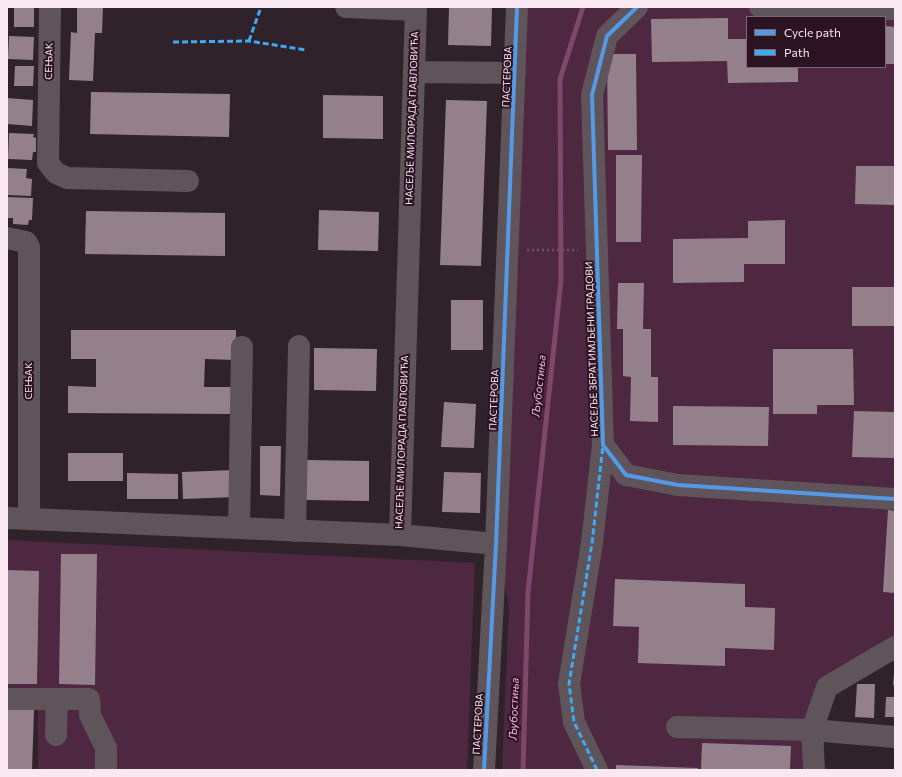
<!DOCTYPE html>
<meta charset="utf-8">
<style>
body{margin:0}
#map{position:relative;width:902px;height:777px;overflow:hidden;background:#30222a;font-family:Commissioner,sans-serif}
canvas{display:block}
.frame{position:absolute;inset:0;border:8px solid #f9e7f1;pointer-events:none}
.legend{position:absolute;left:746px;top:16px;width:140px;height:52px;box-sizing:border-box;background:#2b1322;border:1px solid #7d6875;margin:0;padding:5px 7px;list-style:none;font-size:12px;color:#f9e7f1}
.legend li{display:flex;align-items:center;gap:8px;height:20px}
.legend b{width:20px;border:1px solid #7d6875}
</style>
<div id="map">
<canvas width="902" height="777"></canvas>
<div class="frame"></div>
<ul class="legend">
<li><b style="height:5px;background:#5399e6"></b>Cycle path</li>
<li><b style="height:5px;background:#3fa9f5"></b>Path</li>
</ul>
</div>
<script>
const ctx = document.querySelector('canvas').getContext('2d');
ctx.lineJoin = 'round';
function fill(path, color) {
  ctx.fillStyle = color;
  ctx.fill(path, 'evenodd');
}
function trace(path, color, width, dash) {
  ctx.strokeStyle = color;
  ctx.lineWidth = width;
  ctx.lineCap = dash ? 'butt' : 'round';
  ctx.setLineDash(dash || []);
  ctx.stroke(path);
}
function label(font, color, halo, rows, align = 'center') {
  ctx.font = font + ' Commissioner,sans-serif';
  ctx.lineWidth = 4;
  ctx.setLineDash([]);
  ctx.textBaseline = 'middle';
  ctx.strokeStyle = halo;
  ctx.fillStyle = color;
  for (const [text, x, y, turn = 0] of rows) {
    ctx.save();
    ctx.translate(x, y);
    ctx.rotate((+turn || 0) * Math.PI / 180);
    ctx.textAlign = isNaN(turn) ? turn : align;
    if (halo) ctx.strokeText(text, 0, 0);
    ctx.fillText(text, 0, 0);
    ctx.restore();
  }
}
fill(new Path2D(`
 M 517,7 L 895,7 L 895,647 L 827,687 L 814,770 L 502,770 L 509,607 L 496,544 ZM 747,17 L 885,17 L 885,67 L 747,67 Z
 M 7,540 L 475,563 L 467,770 L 38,770 L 38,693 L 7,691 Z`), '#4e2740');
trace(new Path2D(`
 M 523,770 L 528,592 L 561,280 L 560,79 L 583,7`), '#7f486a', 5);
fill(new Path2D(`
 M 14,7 L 34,7 L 34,27 L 14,27 Z
 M 77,7 L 103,7 L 102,33 L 95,33 L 93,81 L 69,80 L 71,32 L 77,33 Z
 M 449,7 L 492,7 L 491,46 L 448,45 Z
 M 728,18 L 728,39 L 747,39 L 747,67 L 798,67 L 798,82 L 728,83 L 727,61 L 652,62 L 651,19 Z
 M 885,26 L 895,27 L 895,64 L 885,64 Z
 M 9,36 L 34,37 L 33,60 L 8,59 Z
 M 607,54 L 636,54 L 637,150 L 608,150 Z
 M 15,66 L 34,66 L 33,86 L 14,86 Z
 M 91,92 L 230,94 L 229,137 L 90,134 Z
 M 323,95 L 383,96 L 383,139 L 323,138 Z
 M 7,98 L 33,100 L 32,126 L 7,124 Z
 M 446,100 L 487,101 L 481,266 L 440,265 Z
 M 9,133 L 34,134 L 33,137 L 36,138 L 36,152 L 33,152 L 32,160 L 8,159 Z
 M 616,155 L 642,155 L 641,242 L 616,242 Z
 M 856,166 L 895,166 L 895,205 L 855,204 Z
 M 7,168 L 27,169 L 26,178 L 32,179 L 31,196 L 7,195 Z
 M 7,197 L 33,198 L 32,220 L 29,220 L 28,225 L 13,224 L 13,218 L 7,218 Z
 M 319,210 L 379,212 L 378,251 L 318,250 Z
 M 86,211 L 225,213 L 225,256 L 85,254 Z
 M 785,220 L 785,264 L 744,264 L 744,282 L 673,283 L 673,239 L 748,238 L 748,221 Z
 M 618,283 L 644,283 L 643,329 L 651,329 L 651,377 L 658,377 L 658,422 L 630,421 L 631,377 L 623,376 L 623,329 L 617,329 Z
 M 852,287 L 895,287 L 895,326 L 852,326 Z
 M 451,300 L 483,300 L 483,350 L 451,350 Z
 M 71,330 L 236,330 L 236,360 L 205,359 L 204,387 L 237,387 L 237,414 L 68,413 L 68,386 L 96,387 L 96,359 L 71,359 Z
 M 314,348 L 377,349 L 376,391 L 314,390 Z
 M 773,349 L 853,349 L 854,405 L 817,405 L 817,414 L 773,414 Z
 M 444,402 L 476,404 L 474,448 L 441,447 Z
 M 673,406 L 769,407 L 768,446 L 673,445 Z
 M 854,411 L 895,412 L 895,458 L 852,457 Z
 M 260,446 L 281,446 L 280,496 L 260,495 Z
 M 68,453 L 123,453 L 123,481 L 68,481 Z
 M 306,460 L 369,461 L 369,501 L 306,500 Z
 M 234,470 L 235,497 L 183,499 L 182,472 Z
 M 444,472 L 481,473 L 480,513 L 442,512 Z
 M 127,473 L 178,474 L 178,499 L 127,499 Z
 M 888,510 L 895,511 L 895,593 L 883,592 Z
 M 61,554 L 97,554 L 95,685 L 59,684 Z
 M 7,570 L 39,571 L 37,684 L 7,684 Z
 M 615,579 L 745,584 L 745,607 L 775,608 L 774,650 L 725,648 L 725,666 L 638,663 L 639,627 L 613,626 Z
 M 894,673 L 895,673 L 895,685 L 893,685 Z
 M 857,684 L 875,684 L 874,718 L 855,717 Z
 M 886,697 L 895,697 L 895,717 L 885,717 Z
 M 7,710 L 34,710 L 32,770 L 7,770 Z
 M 702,743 L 791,746 L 790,770 L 701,770 Z
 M 616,765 L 698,768 L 698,770 L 616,770 Z`), '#94808b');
trace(new Path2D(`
 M 527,250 L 578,250`), '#665b60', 2.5, [2, 3]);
trace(new Path2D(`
 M 50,7 L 48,163 L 56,173 L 67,178 L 188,181
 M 346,7 L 416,10
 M 637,7 L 607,36 L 592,95 L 603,445 L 626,475 L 678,485 L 895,499
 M 760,7 L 795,9 L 895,9
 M 414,72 L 515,73
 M 7,238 L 26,242 L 29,247 L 29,519
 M 7,518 L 400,535 L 496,544
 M 239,528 L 242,347
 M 295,531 L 299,346
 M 400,535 L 416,7
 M 7,699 L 89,699 L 90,715 L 106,748 L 106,770
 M 677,727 L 812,730 L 895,737
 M 56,735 L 57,699
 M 484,770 L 496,544 L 517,7
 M 597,770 L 574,722 L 569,684 L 592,543 L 603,445
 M 814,770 L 812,730 L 827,687 L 895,647`), '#5e545a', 22);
trace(new Path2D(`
 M 249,41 L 261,7
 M 173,42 L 249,41 L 306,50
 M 597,770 L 574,722 L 569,684 L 592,543 L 603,445`), '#3fa9f5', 3, [6, 3]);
trace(new Path2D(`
 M 637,7 L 607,36 L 592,95 L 603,445 L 626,475 L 678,485 L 895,499
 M 484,770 L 496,544 L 517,7`), '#5399e6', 4);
label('10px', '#f9e7f1', '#2b1322', [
 ["СЕЊАК",49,61,-89],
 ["ПАСТЕРОВА",507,77,-88],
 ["НАСЕЉЕ МИЛОРАДА ПАВЛОВИЋА",412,118,-88],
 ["НАСЕЉЕ ЗБРАТИМЉЕНИ ГРАДОВИ",592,349,-92],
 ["СЕЊАК",29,381,-90],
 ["ПАСТЕРОВА",494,400,-88],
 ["НАСЕЉЕ МИЛОРАДА ПАВЛОВИЋА",402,442,-88],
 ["ПАСТЕРОВА",478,724,-87]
]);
label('italic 11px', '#fbb4dd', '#2b1322', [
 ["Љубостиња",539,386,-84],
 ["Љубостиња",514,709,-88]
]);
</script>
